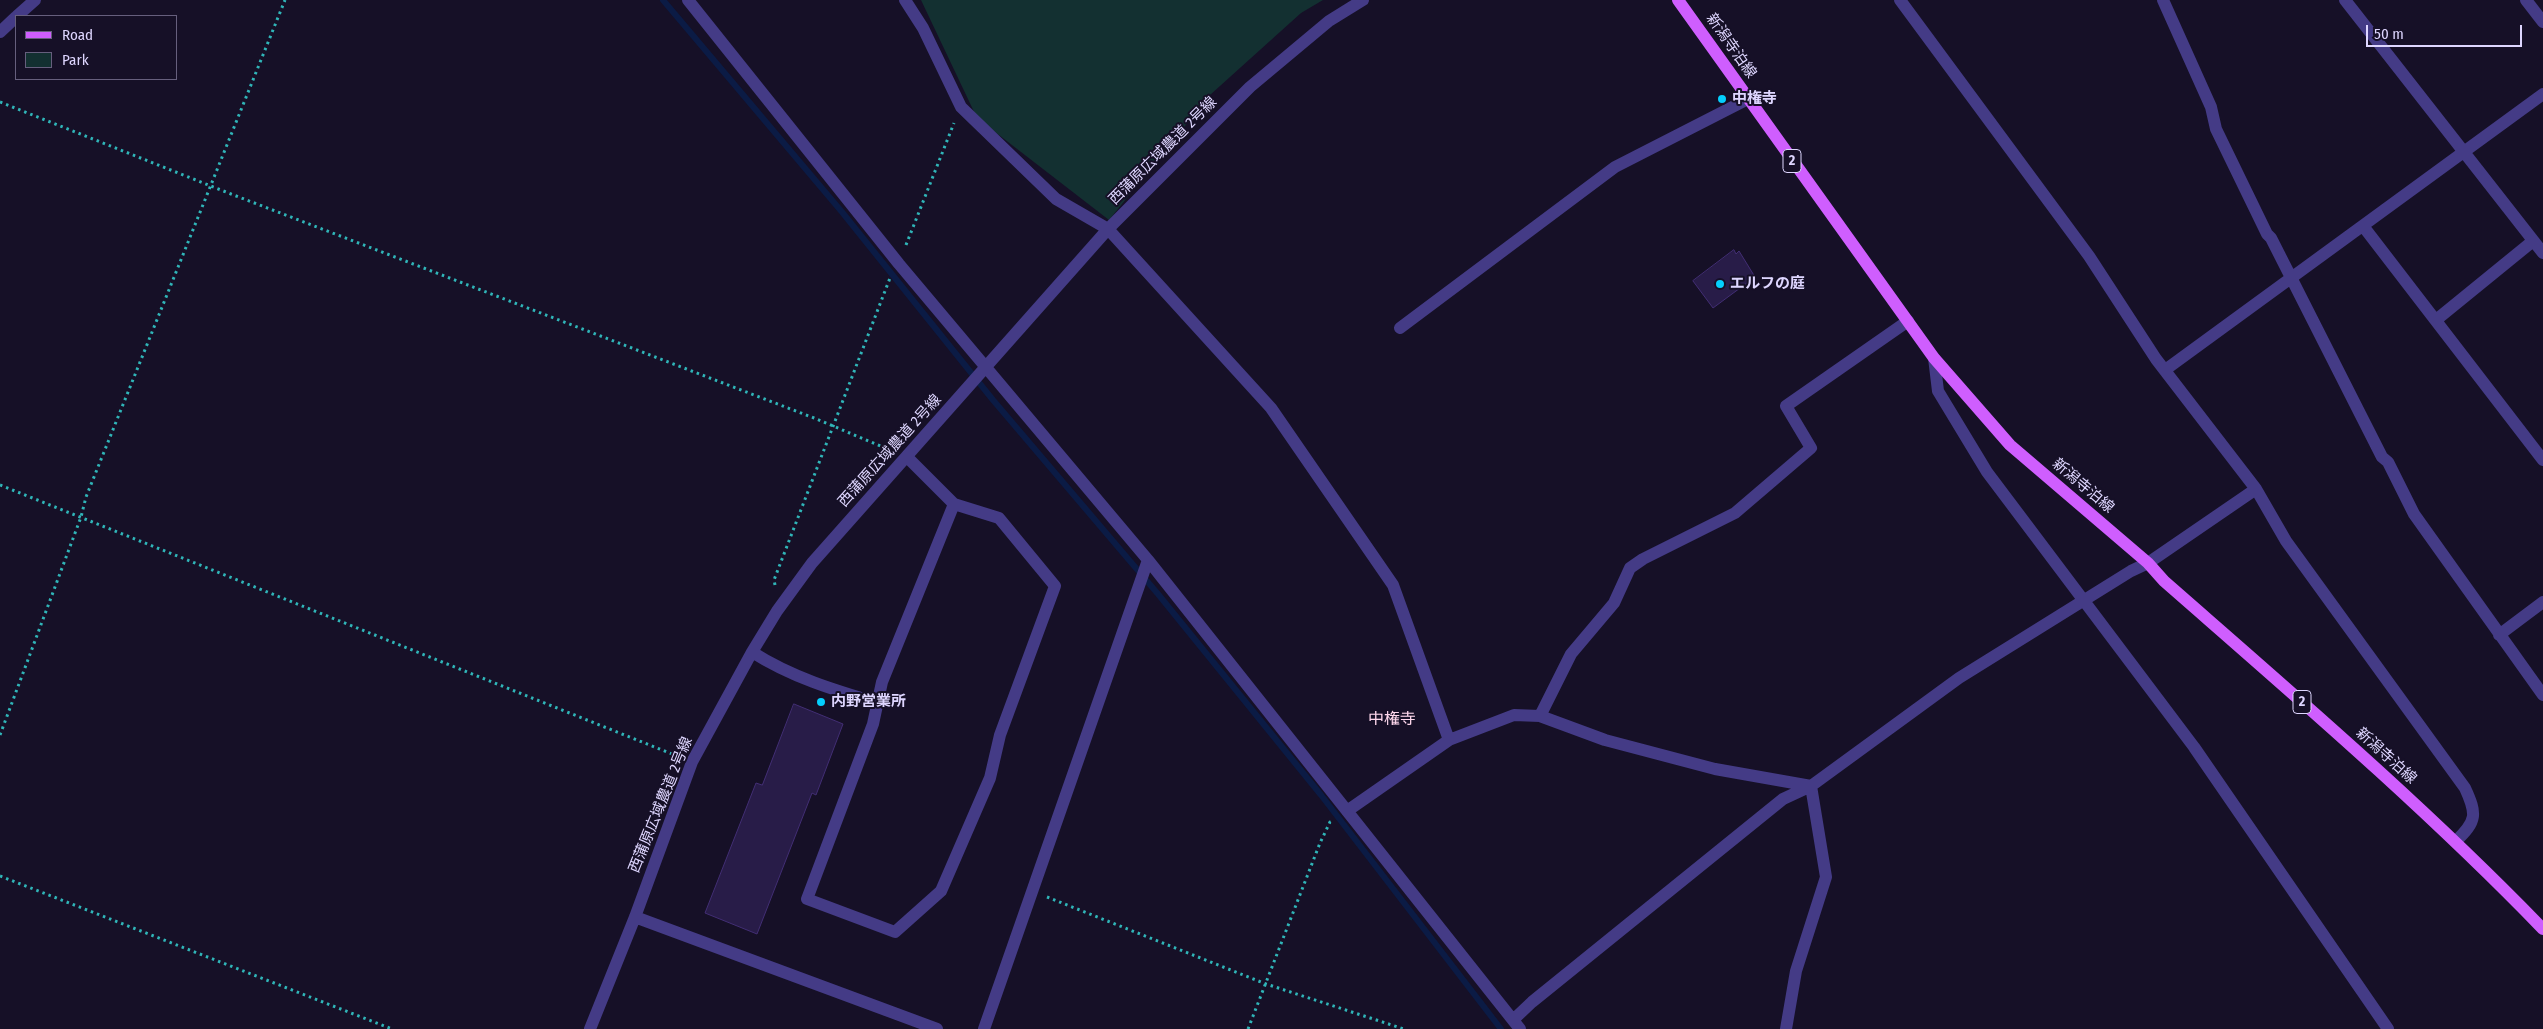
<!DOCTYPE html>
<meta charset="utf-8">
<style>
body{margin:0}
#map{position:relative;width:2543px;height:1029px;overflow:hidden;background:#161027;font-family:"Fira Sans Condensed",sans-serif}
canvas{display:block}
.legend{position:absolute;left:15px;top:15px;width:162px;height:65px;box-sizing:border-box;background:#161027;border:1px solid #665f7d;margin:0;padding:6px 9px;list-style:none;font-size:15px;color:#ded6ff}
.legend li{display:flex;align-items:center;gap:10px;height:25px}
.legend b{width:25px;border:1px solid #665f7d}
.scale{position:absolute;left:2366px;top:25px;width:156px;height:22px;box-sizing:border-box;border:2px solid #ded6ff;border-top:0;padding-left:6px;font-size:15px;line-height:18px;white-space:nowrap;color:#ded6ff;-webkit-text-stroke:4px #161027;paint-order:stroke}
</style>
<div id="map">
<canvas width="2543" height="1029"></canvas>
<ul class="legend">
<li><b style="height:6px;background:#cf5efe"></b>Road</li>
<li><b style="height:14px;background:#133031"></b>Park</li>
</ul>
<div class="scale">50 m</div>
</div>
<script>
const ctx = document.querySelector('canvas').getContext('2d');
ctx.lineJoin = 'round';
function fill(path, color) {
  ctx.fillStyle = color;
  ctx.fill(path, 'evenodd');
}
function trace(path, color, width, dash) {
  ctx.strokeStyle = color;
  ctx.lineWidth = width;
  ctx.lineCap = dash ? 'butt' : 'round';
  ctx.setLineDash(dash || []);
  ctx.stroke(path);
}
function label(font, color, halo, rows, align = 'center') {
  ctx.font = font + ' "Fira Sans Condensed","Noto Sans JP",sans-serif';
  ctx.lineWidth = 4;
  ctx.setLineDash([]);
  ctx.textBaseline = 'middle';
  ctx.strokeStyle = halo;
  ctx.fillStyle = color;
  for (const [text, x, y, turn = 0] of rows) {
    ctx.save();
    ctx.translate(x, y);
    ctx.rotate((+turn || 0) * Math.PI / 180);
    ctx.textAlign = isNaN(turn) ? turn : align;
    if (halo) ctx.strokeText(text, 0, 0);
    ctx.fillText(text, 0, 0);
    ctx.restore();
  }
}
fill(new Path2D(`
 M 921,0 L 1323,0 L 1301,13 L 1210,95 L 1109,220 L 977,118 Z`), '#133031');
trace(new Path2D(`
 M 663,0 L 842,212 L 993,400 L 1158,594 L 1321,795 L 1501,1029`), '#0b1b45', 6);
const building = new Path2D(`
 M 1734,250 L 1736,254 L 1739,251 L 1755,277 L 1713,308 L 1693,281 Z
 M 794,704 L 843,724 L 816,795 L 812,793 L 757,934 L 705,913 L 756,783 L 762,785 Z`);
fill(building, '#281c48');
trace(building, '#422e74', 1);
trace(new Path2D(`
 M 0,102 L 231,194 L 814,418 L 890,450
 M 906,245 L 954,123
 M 0,485 L 677,756
 M 775,585 L 774,580 L 890,278
 M 0,735 L 81,517 L 86,497 L 285,0
 M 0,876 L 392,1029
 M 1047,897 L 1266,984 L 1404,1029
 M 1248,1029 L 1320,843 L 1330,822 L 1334,820`), '#30b5b8', 3, [2.5, 4]);
trace(new Path2D(`
 M 688,0 L 899,264 L 1148,560 L 1520,1029
 M 905,0 L 923,28 L 961,107 L 1056,199 L 1108,229 L 1271,408 L 1393,585 L 1449,740
 M 1900,0 L 2089,256 L 2156,359 L 2256,489 L 2286,541 L 2465,788 C 2477,814 2477,821 2456,841
 M 2163,0 L 2211,107 L 2216,129 L 2267,234 L 2271,238 L 2382,457 L 2388,462 L 2414,514 L 2543,695
 M 2345,0 L 2543,253
 M 2526,0 L 2543,22
 M 17,16 L 35,0
 M 0,32 L 16,17
 M 2363,226 L 2543,460
 M 2436,320 L 2533,241
 M 1400,328 L 1615,167 L 1748,99
 M 1934,358 L 1938,391 L 1987,472 L 2194,747 L 2388,1029
 M 2165,370 L 2543,94
 M 907,457 L 954,504 L 999,518 L 1055,586 L 1000,735 L 990,778 L 941,891 L 895,932 L 807,899 L 873,724 L 882,682 L 954,504
 M 2499,635 L 2543,602
 M 752,652 C 791,677 834,690 878,703
 M 1540,716 L 1571,654 L 1614,603 L 1630,568 L 1643,559 L 1735,513 L 1811,448 L 1786,406 L 1908,321
 M 1347,811 L 1449,740 L 1514,715 L 1540,716 L 1605,740 L 1715,769 L 1811,786
 M 635,917 L 937,1029
 M 1513,1020 L 1532,1002 L 1783,799 L 1811,786 L 1959,678 L 2131,571 L 2148,563 L 2256,489
 M 590,1029 L 635,917 L 692,762 L 752,652 L 777,611 L 812,563 L 1108,229 L 1250,87 L 1329,21 L 1363,0
 M 984,1029 L 1148,560
 M 1786,1029 L 1796,971 L 1826,877 L 1811,786`), '#443b86', 12);
trace(new Path2D(`
 M 1678,0 L 1934,358 L 2010,445 L 2148,563 L 2164,581 C 2293,694 2424,806 2543,929`), '#cf5efe', 12);
for (const [x, y, r, color] of [
 [1722,99,5,"#04cffd"],
 [1720,284,5,"#04cffd"],
 [821,702,5,"#04cffd"]
]) {
  const dot = new Path2D();
  dot.arc(x, y, r, 0, 2 * Math.PI);
  ctx.fillStyle = color;
  ctx.fill(dot);
  trace(dot, '#161027', 2);
}
for (const [x, y, w] of [
 [1792,161,18],
 [2302,702,18]
]) {
  const box = new Path2D();
  box.roundRect(x - w / 2, y - 11.5, w, 23, 4);
  ctx.fillStyle = '#161027';
  ctx.fill(box);
  trace(box, '#ded6ff', 1);
}
label('bold 14px', '#ded6ff', null, [
 ["2",1792,161],
 ["2",2302,702]
]);
label('15px', '#ded6ff', '#161027', [
 ["新潟寺泊線",1731,46,55],
 ["西蒲原広域農道 2号線",1163,151,-45],
 ["西蒲原広域農道 2号線",890,451,-48],
 ["新潟寺泊線",2083,486,40],
 ["新潟寺泊線",2386,756,42],
 ["西蒲原広域農道 2号線",661,805,-68]
]);
label('bold 15px', '#ded6ff', '#161027', [
 ["中権寺",1732,99],
 ["エルフの庭",1730,284],
 ["内野営業所",831,702]
], 'left');
label('16px', '#ffd8ed', '#161027', [
 ["中権寺",1392,720]
]);
</script>
